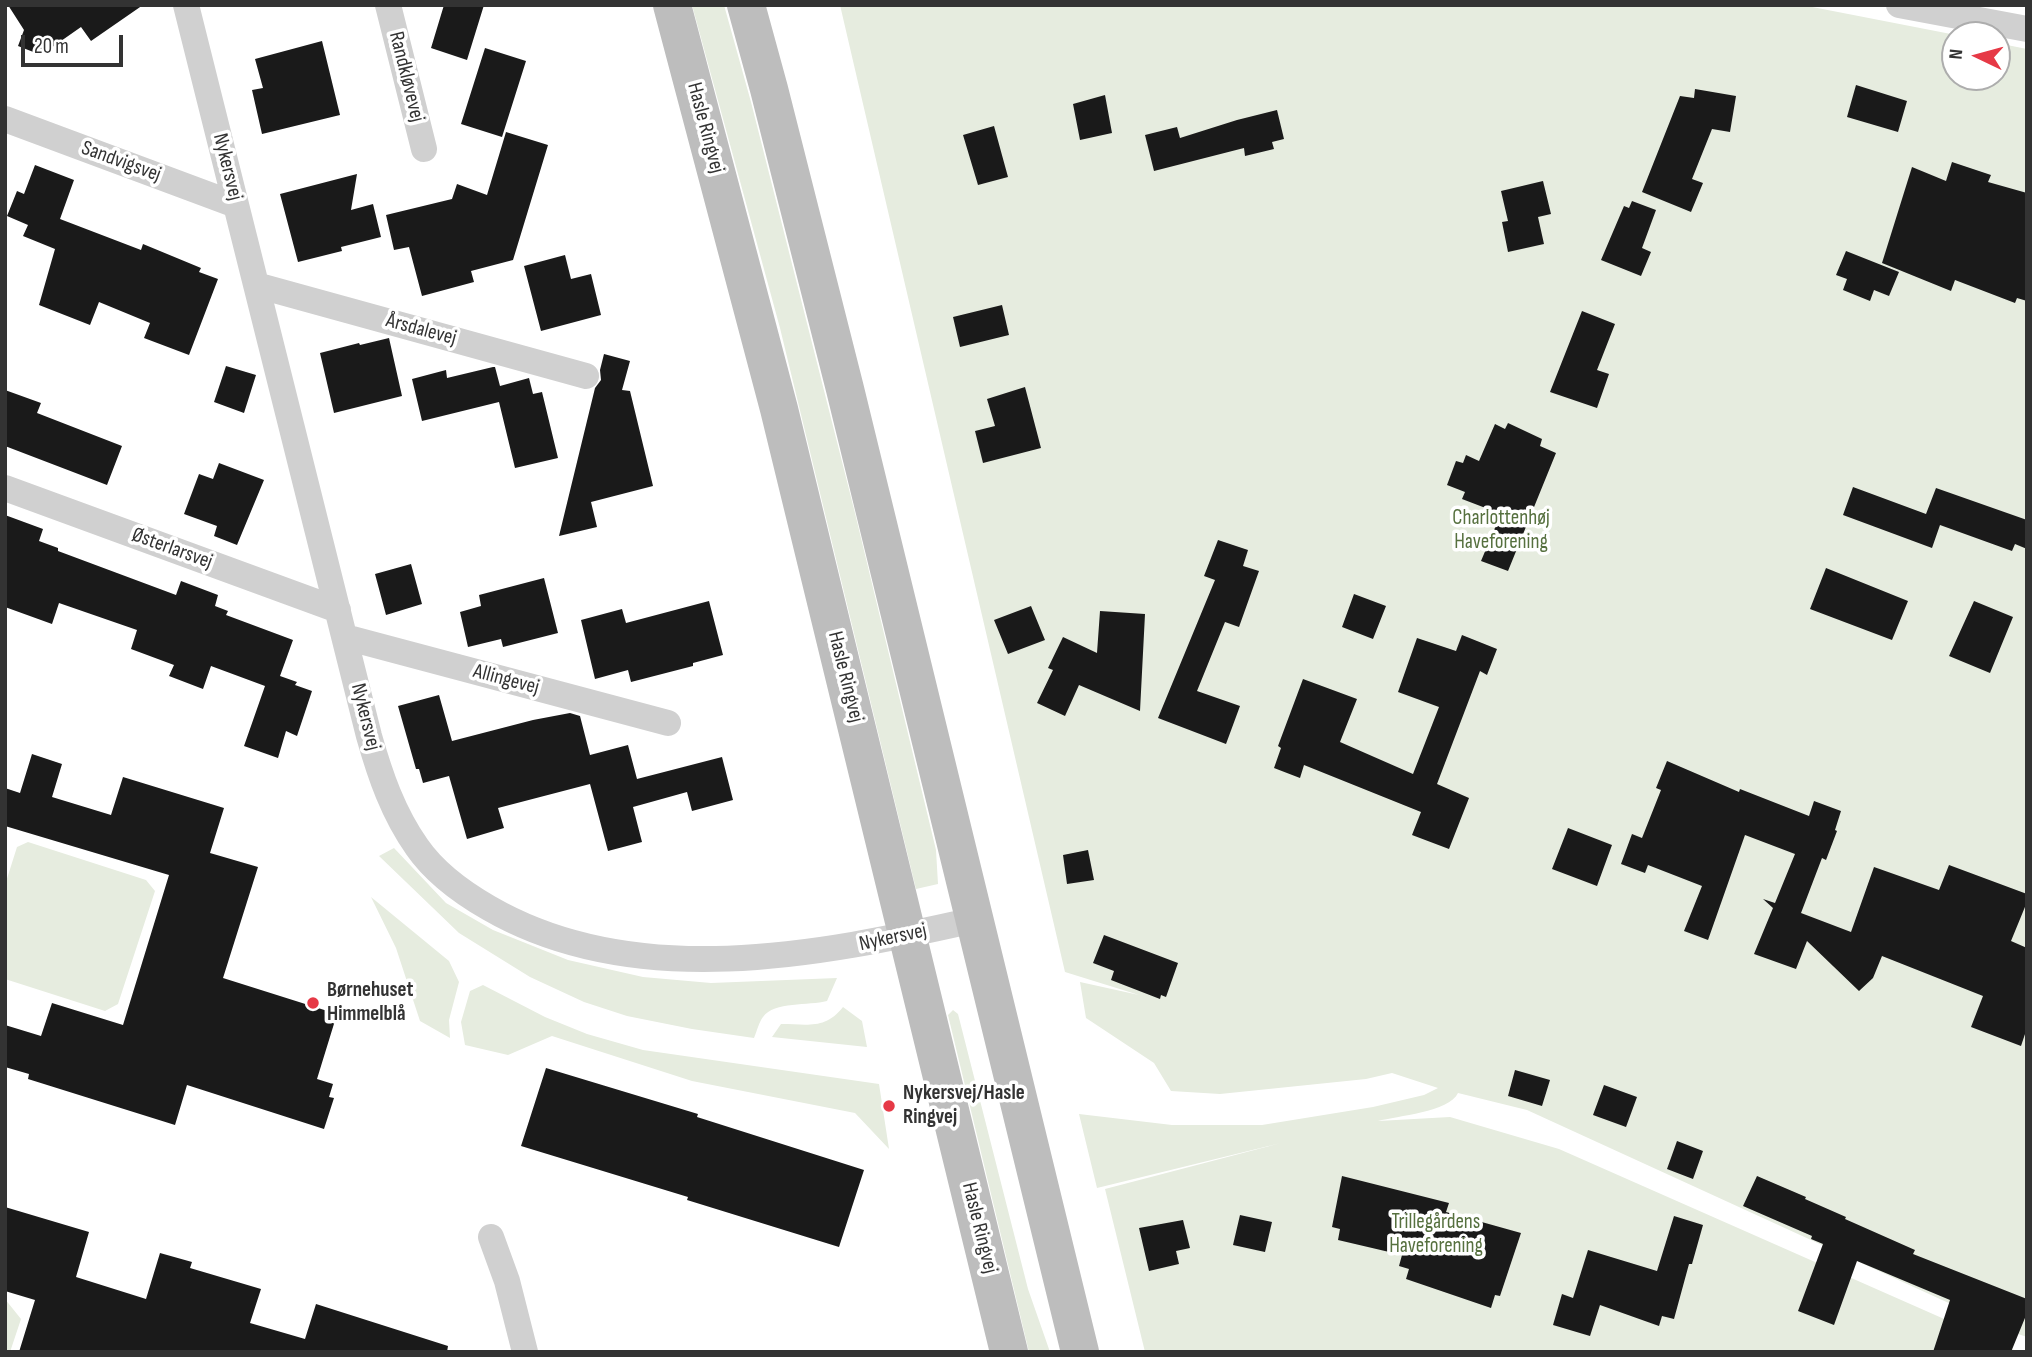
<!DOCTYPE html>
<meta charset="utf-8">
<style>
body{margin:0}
#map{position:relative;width:2032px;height:1357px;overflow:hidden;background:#fff;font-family:"Sofia Sans Condensed",sans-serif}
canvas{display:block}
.frame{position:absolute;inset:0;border:7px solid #333;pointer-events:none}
.north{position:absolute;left:1941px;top:21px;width:70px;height:70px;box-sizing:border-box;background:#fff;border:2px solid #adadad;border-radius:50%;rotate:275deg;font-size:19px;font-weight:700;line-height:28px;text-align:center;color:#333}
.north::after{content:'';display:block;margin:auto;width:24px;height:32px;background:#e63946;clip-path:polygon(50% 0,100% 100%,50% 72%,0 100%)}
.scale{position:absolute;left:21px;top:35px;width:102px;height:32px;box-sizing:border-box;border:4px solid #333;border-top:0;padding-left:9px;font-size:21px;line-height:24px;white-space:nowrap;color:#333;-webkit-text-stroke:5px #fff;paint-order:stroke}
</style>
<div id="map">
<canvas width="2032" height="1357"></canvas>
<div class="frame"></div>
<div class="north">N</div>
<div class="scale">20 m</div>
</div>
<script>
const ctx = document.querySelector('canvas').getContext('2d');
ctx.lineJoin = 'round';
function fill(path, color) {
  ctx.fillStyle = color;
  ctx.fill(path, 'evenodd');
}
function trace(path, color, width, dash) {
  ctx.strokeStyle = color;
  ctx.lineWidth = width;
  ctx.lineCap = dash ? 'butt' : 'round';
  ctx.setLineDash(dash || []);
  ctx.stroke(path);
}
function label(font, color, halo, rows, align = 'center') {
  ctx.font = font + ' "Sofia Sans Condensed",sans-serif';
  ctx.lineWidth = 7;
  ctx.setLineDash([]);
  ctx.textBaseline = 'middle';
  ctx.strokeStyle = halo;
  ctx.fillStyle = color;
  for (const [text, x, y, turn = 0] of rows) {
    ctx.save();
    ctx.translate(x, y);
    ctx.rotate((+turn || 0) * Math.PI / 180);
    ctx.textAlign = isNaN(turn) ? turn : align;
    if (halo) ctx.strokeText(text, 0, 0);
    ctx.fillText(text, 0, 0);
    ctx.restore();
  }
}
fill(new Path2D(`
 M 692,5 L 724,5 L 751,102 L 855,513 L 936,850 L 938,884 L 916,889 L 780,328 Z
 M 840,5 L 1802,5 L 1956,35 L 1955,77 L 1997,77 L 1997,43 L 2027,49 L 2027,1337 L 2012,1332 L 1527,1110 L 1458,1093 C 1449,1112 1397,1116 1378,1121 L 1450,1117 L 1559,1149 L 2019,1352 L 1145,1352 L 1105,1189 L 1281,1143 L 1097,1188 L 1079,1114 L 1172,1125 L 1262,1125 L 1373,1107 L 1424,1095 L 1438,1088 L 1392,1073 L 1366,1079 L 1220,1094 L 1171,1091 L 1154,1063 L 1086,1018 L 1080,982 L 1139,995 L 1065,972 Z
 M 28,842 L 146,880 L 155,891 L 118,1004 L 105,1011 L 5,979 L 5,885 L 17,847 Z
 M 394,848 L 446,903 L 493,930 L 568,960 L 643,977 L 711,983 L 837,978 L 827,1001 C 809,1006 774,1001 763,1017 C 759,1022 757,1031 754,1038 L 692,1029 L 627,1016 L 584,1002 L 530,977 L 459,933 L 379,856 Z
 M 371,897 L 449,961 L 459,982 L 449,1020 L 450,1038 L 420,1021 L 396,948 Z
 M 483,985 L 545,1017 L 587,1034 L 643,1050 L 879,1084 L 889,1149 L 855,1113 L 692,1081 L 552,1036 L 508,1055 L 465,1045 L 461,1022 L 470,991 Z
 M 843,1007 L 862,1021 L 867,1047 L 772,1037 L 781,1024 C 807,1024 825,1030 843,1007 Z
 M 953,1010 L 958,1014 L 1028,1289 L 1050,1352 L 1029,1352 L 948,1015 Z
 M 5,1299 L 21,1319 L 10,1352 L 5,1352 Z`), '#e6ecdf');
fill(new Path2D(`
 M 8,5 L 143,5 L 91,41 L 81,27 L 41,55 L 18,46 L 24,30 Z
 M 444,5 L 484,5 L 467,60 L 431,48 Z
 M 322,41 L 340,115 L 262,134 L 252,90 L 263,88 L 255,59 Z
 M 485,48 L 526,61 L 502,137 L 461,124 Z
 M 1856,85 L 1907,101 L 1898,132 L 1847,117 Z
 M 1695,89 L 1736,96 L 1730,132 L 1712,129 L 1692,179 L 1703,183 L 1691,212 L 1642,192 L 1680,96 L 1694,98 Z
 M 1105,95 L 1112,133 L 1080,140 L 1073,104 Z
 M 1277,110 L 1284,139 L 1272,142 L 1274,149 L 1245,156 L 1244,148 L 1154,171 L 1145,135 L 1177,127 L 1180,138 L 1237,120 Z
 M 994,126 L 1008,177 L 978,185 L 963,135 Z
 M 506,132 L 548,145 L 513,260 L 471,271 L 474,282 L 422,296 L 409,247 L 394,250 L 386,215 L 452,199 L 457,184 L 487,195 Z
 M 1952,162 L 1991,175 L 1988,182 L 2027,193 L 2027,301 L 2017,298 L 2015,303 L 1955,280 L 1951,291 L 1882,263 L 1912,167 L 1946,181 Z
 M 35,165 L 74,180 L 60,219 L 141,250 L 143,244 L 201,268 L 199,272 L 218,279 L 189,355 L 144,338 L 150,323 L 99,302 L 90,325 L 39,305 L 55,249 L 23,236 L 28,225 L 7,216 L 17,191 L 24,194 Z
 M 357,174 L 351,210 L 373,204 L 381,237 L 341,247 L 342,251 L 298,262 L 280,194 Z
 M 1543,181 L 1551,214 L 1538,217 L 1544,244 L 1508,252 L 1502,222 L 1508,221 L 1501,191 Z
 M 1632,201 L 1656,210 L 1642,248 L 1651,252 L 1641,276 L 1601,260 L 1624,206 L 1629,208 Z
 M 1846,251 L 1899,272 L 1889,296 L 1874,290 L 1870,301 L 1843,290 L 1847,279 L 1836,275 Z
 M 565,255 L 571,279 L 591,274 L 601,315 L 541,331 L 524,266 Z
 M 1002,305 L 1009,335 L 960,347 L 953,317 Z
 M 1582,311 L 1615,324 L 1597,370 L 1609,374 L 1597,408 L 1550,392 Z
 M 389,338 L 402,396 L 334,413 L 320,353 L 359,343 L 360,345 Z
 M 604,354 L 630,361 L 622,390 L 630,391 L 653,486 L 591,502 L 597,527 L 559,536 L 595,388 L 601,380 L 600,370 Z
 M 226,366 L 256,375 L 244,413 L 214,402 Z
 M 493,367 L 495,367 L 500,386 L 529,378 L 533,394 L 542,392 L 558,458 L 515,468 L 499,402 L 422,421 L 412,379 L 446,370 L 447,378 Z
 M 1025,387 L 1041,448 L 983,463 L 975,431 L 995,426 L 987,399 Z
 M 5,390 L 41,403 L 37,413 L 122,446 L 107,485 L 5,446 Z
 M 1508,423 L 1542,439 L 1540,446 L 1556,453 L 1508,571 L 1481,561 L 1497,523 L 1492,522 L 1496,512 L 1462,499 L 1465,492 L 1447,485 L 1456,461 L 1463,463 L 1466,455 L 1479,461 L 1495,424 L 1505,429 Z
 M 219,463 L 264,480 L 237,545 L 214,536 L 217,526 L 184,514 L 199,474 L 213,479 Z
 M 1853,487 L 1926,514 L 1936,488 L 2027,520 L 2027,549 L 2015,544 L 2012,551 L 1940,525 L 1932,548 L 1843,515 Z
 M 5,515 L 43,529 L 39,541 L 58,548 L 58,551 L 176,595 L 181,581 L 218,595 L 215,606 L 228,611 L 226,615 L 293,640 L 280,676 L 297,682 L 295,685 L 312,691 L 297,736 L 286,731 L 278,758 L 244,746 L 265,686 L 211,666 L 203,689 L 169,676 L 174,665 L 131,649 L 137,630 L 59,603 L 52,624 L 5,607 Z
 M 1218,540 L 1248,550 L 1243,566 L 1259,571 L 1239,627 L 1225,622 L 1197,691 L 1240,706 L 1226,744 L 1158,718 L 1215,580 L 1204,576 Z
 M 411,564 L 422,604 L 386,615 L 375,574 Z
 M 1826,568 L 1908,601 L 1892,640 L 1810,609 Z
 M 544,578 L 558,633 L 503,647 L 501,639 L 468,647 L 460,612 L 481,606 L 479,595 Z
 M 1354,594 L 1386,606 L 1373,639 L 1342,627 Z
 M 709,601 L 723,655 L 693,663 L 693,666 L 631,682 L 628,670 L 595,679 L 581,620 L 622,609 L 626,623 Z
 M 1974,601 L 2013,617 L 1990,673 L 1949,656 Z
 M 1031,606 L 1045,640 L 1008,654 L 994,620 Z
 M 1100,611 L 1145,614 L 1140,711 L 1079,685 L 1065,716 L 1037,703 L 1053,670 L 1048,668 L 1063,637 L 1097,653 Z
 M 1462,635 L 1497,649 L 1487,675 L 1480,671 L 1437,784 L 1469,798 L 1449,849 L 1412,835 L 1421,812 L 1304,765 L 1300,778 L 1274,768 L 1281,748 L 1278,746 L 1303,679 L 1357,699 L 1340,742 L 1413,774 L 1439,707 L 1398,692 L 1417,638 L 1456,651 Z
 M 439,695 L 452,741 L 533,720 L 570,713 L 580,716 L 590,755 L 628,745 L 637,779 L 722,757 L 733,800 L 692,811 L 687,792 L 633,807 L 642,842 L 608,851 L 590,784 L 498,808 L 504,828 L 467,839 L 449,776 L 423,783 L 419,769 L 416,769 L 398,706 Z
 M 32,754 L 62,764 L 52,797 L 111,815 L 123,777 L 224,808 L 210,853 L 258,867 L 223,978 L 337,1014 L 317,1079 L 333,1084 L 329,1097 L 334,1098 L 324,1129 L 187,1085 L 175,1125 L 28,1079 L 29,1074 L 5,1067 L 5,1025 L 41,1036 L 52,1003 L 123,1025 L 169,875 L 5,826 L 5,788 L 20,793 Z
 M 1667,761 L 1739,792 L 1740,789 L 1809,816 L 1814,801 L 1841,811 L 1835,830 L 1837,831 L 1826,860 L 1822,858 L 1801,913 L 1851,932 L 1874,867 L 1939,890 L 1949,865 L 2027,894 L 2027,902 L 2011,941 L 2027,948 L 2027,1028 L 2021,1046 L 1971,1027 L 1983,996 L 1882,956 L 1873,978 L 1859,991 L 1807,941 L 1796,969 L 1754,954 L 1773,908 L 1763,899 L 1775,903 L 1795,854 L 1745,835 L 1708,940 L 1684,931 L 1702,886 L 1648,865 L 1645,873 L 1621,864 L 1632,834 L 1642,838 L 1661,790 L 1656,788 Z
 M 1568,828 L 1612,845 L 1597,886 L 1552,869 Z
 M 1088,850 L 1094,880 L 1067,884 L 1063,855 Z
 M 1104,935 L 1178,963 L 1166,997 L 1161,995 L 1160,999 L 1111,980 L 1114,971 L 1093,963 Z
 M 546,1068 L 698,1114 L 697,1117 L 864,1170 L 839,1247 L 687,1200 L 688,1197 L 521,1146 Z
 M 1515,1070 L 1550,1080 L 1542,1106 L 1508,1096 Z
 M 1604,1085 L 1637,1097 L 1626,1127 L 1593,1115 Z
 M 1677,1141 L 1703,1151 L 1693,1179 L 1667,1169 Z
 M 1342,1176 L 1449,1203 L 1446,1212 L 1521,1233 L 1500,1296 L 1495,1295 L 1491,1308 L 1406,1279 L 1409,1269 L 1399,1266 L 1402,1255 L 1338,1240 L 1340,1229 L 1332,1227 Z
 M 1757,1176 L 1806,1197 L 1805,1199 L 1846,1217 L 1845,1219 L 1915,1250 L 1913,1254 L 2027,1299 L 2027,1313 L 2011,1352 L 1933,1352 L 1950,1300 L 1857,1261 L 1834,1325 L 1798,1311 L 1823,1244 L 1811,1239 L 1812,1236 L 1743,1206 Z
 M 5,1207 L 89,1232 L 76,1277 L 146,1299 L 160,1253 L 192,1262 L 190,1268 L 261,1289 L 250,1323 L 305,1339 L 316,1304 L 448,1346 L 447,1352 L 19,1352 L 35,1300 L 5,1291 Z
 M 1240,1215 L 1272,1222 L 1265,1252 L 1233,1245 Z
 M 1674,1216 L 1703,1225 L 1692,1264 L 1689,1264 L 1674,1319 L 1662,1316 L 1659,1326 L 1600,1305 L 1590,1336 L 1553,1325 L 1562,1294 L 1573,1298 L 1588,1250 L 1657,1271 Z
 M 1183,1220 L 1190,1248 L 1176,1251 L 1179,1264 L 1149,1271 L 1139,1228 Z`), '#1a1a1a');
trace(new Path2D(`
 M 186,5 L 369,736 C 380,775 393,813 417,847 C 435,873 461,892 489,908 C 634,992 819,955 974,920
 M 388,5 L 424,149
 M 1899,5 L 2027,29
 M 5,119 L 236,205
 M 256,285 L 586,376
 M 5,488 L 338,610
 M 345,637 L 668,723
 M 491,1237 L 507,1281 L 525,1352`), '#d0d0d0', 26);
trace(new Path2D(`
 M 672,5 L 779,409 L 1009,1352
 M 746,5 L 769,89 L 845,389 L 1080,1352`), '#bdbdbd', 38);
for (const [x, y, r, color] of [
 [313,1003,7,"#e63946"],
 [889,1106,7,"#e63946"]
]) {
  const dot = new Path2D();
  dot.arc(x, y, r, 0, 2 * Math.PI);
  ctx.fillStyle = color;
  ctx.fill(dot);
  trace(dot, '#fff', 2.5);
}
label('21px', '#333', '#fff', [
 ["Randkløvevej",406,77,76],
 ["Hasle Ringvej",705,128,75],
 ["Sandvigsvej",121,162,20],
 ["Nykersvej",227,167,76],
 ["Årsdalevej",421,330,15],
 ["Østerlarsvej",172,549,20],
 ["Hasle Ringvej",845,677,76],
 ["Allingevej",506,680,15],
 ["Nykersvej",365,717,76],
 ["Nykersvej",893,938,-12],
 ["Hasle Ringvej",979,1228,76]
]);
label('21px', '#56703f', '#fff', [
 ["Charlottenhøj",1501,519],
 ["Haveforening",1501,543],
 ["Trillegårdens",1436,1223],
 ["Haveforening",1436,1247]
]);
label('bold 21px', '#333', '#fff', [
 ["Børnehuset",327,991],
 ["Himmelblå",327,1015],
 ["Nykersvej/Hasle",903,1094],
 ["Ringvej",903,1118]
], 'left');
</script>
